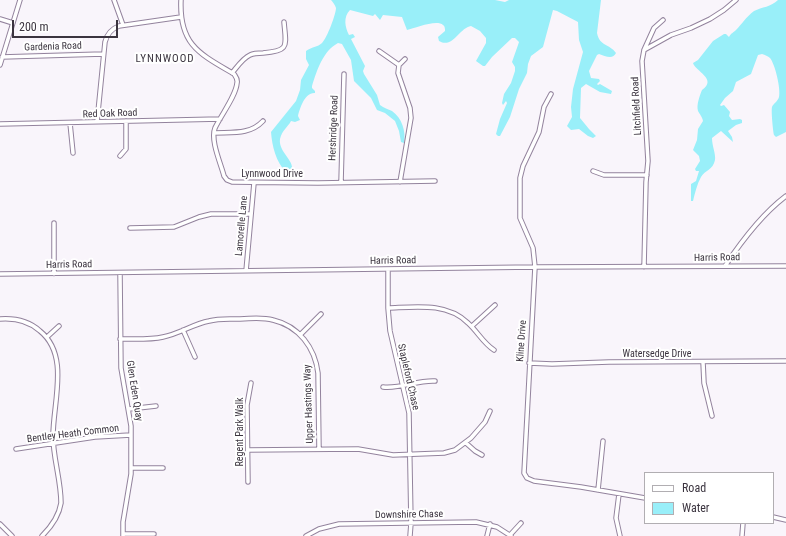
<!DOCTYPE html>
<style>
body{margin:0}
#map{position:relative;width:786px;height:536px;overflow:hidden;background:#f9f5fb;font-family:"Roboto Condensed",sans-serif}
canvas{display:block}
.legend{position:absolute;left:644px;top:472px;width:130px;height:52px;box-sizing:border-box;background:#fff;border:1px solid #b1aeb2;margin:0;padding:5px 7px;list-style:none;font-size:12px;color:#3b343f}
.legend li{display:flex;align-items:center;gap:8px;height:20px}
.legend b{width:20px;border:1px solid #b1aeb2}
.scale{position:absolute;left:12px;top:20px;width:106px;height:18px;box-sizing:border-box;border:2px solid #3b343f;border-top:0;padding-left:5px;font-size:12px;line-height:14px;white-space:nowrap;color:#3b343f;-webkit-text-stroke:3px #fff;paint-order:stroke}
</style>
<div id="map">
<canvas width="786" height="536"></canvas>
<ul class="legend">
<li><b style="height:5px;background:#fff"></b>Road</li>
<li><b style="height:11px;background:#99eff9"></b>Water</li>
</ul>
<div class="scale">200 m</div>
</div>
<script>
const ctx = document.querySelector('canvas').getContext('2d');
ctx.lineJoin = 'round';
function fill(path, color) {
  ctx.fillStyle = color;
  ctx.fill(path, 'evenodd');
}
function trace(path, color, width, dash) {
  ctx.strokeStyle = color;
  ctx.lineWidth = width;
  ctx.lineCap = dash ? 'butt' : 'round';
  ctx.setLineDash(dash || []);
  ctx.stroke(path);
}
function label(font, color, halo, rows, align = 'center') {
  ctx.font = font + ' "Roboto Condensed",sans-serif';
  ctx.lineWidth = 4;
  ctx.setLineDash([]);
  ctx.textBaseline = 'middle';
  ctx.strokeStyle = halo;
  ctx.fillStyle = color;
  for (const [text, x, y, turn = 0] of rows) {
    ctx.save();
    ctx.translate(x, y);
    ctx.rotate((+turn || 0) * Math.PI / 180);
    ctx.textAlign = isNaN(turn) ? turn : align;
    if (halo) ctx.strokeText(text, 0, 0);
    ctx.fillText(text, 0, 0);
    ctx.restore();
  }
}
fill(new Path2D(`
 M 331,0 L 495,0 L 505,2 L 509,0 L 601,0 L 597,33 C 600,47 609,43 616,53 C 613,60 605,56 599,54 L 597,55 L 589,71 L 591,78 L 599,79 L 600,81 L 597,84 L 598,85 L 600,84 L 612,91 L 611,94 L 600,92 L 586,84 L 581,88 L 580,118 L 589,129 L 596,136 L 593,138 L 588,136 L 579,129 L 571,130 L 567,126 L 572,117 L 571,107 L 573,89 L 583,52 L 579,40 L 578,22 L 557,11 L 553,10 L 543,47 L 531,56 L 528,64 L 527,73 L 519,89 L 510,117 L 500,136 L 498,136 L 496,134 L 500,119 L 507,103 L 506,101 L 503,105 L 502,103 L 504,94 L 511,83 L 515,71 L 515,67 L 512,62 L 518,45 L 519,42 L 515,38 L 512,38 L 492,57 L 485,66 L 483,66 L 476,61 L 486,43 L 486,38 L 480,31 L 471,26 C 459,28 453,49 439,41 L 438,37 L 445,31 C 445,29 445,26 443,25 C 437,19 415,28 407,30 L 402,17 L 383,15 L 380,20 L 375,14 L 373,16 L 350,10 C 343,17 345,27 349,35 L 353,34 L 355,37 L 351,39 L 365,66 L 363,71 L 364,74 L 377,95 L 380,105 C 384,108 388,109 392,111 C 402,118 406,131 404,143 L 401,142 L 399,131 L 395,121 L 385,113 L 377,110 L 371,98 L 354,81 L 351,60 L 342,44 L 338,43 C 323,51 317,70 312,86 L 312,88 L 315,91 L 315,93 C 305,92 300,108 298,116 L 300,120 L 295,122 L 291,121 C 288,127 282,130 280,139 C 278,153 297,161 291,173 L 286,172 C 276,162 272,146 271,132 L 296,101 L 300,90 L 301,80 L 309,65 L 306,59 L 306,51 C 311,47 318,47 322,43 C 327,38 336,14 336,8 C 335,5 333,2 331,0 Z
 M 778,0 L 786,0 L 786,132 L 776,137 L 774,135 C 773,131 771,111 772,107 C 773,104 778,101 779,97 C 781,89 775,64 770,58 C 768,56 765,55 762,54 L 758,55 L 751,74 L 736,82 L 733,91 L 725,98 L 720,105 L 721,106 L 724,105 L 730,112 L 729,116 L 732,120 L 740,119 L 742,120 L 742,123 L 736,125 L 728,131 L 732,137 L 733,142 L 721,131 L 712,138 C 712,146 716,154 715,160 C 713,170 705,170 701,177 C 697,184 695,193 693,201 L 691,201 L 691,184 L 696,181 L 699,171 L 696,171 L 695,169 L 700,161 L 699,156 L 693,150 L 697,140 L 698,129 L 703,121 C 702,116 700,115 698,111 C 696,105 700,95 702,90 C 718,79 695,71 693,63 L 698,60 L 713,41 L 724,34 L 726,34 L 729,37 C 731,33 733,33 736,30 C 742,24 746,17 754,11 C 762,7 771,7 778,0 Z`), '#99eff9');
const minor = new Path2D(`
 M 114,0 L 123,25
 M 181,0 C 179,45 200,54 234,74 C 236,77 238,79 237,83 C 236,96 221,115 215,128 C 210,140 221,164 224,176 L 227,180 L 232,182 L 318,183 L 435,181
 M 0,19 L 13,23
 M 644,50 L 654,28 L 663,20
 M 379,51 L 399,65
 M 2,57 L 103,54
 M 0,65 L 20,0
 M 232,73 C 237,67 243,58 250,55 C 254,53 258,53 263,53 C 290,51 286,46 284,22
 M 551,94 L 544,107 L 539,132 L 523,166 L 520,178 L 520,218 L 533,248 L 535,267 L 524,473 L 527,478 L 534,481 L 581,487 L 645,498
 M 97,122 L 105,42 C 107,34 111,29 119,26 L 181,17
 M 70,123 L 73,153
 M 0,124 L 220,119
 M 214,133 C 232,132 250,135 263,121
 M 120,156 L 126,149 L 126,121
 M 593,171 L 604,175 L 647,175
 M 341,182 L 344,74
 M 400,182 L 411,118 L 410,108 L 398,73 L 399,65 L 405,59
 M 130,228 L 174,227 L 199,217 L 211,214 L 251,214
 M 725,266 C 741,242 762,214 786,196
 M 644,267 L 646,182 L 648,161 L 642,61 L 644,50 L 671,35 L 691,28 L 710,19 L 724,10 L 736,0
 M 388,270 L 388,308 L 390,331 L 409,413 L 411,523 L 410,536
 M 246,271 L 254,183
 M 120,273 L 121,368 L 131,426 L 131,474 L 123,522 L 123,536
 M 0,274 L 535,267 L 786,266
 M 54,274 L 54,223
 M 388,308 C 415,307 447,302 468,323 C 478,332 483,343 494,350
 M 0,319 C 14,318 29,321 40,331 C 70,355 53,402 53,436 C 53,458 61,480 61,503 C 59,516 51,527 42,536
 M 472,326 L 495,305
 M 183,330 L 195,357
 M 300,335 L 321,314
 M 47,337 L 59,326
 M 120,339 C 134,339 150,340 163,337 C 179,334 193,324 209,321 C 219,318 230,319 240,319 C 251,318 263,317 273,320 C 299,326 315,348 318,373 L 319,449
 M 703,362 L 704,383 L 712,416
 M 529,363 L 552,364 L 609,362 L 786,361
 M 383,387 C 401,389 417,380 435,381
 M 129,409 L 156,406
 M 466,443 L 475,451 L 482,455
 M 16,449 L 95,437 L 131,435
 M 248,450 L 358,449 L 393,455 L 444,453 L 455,450 L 471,438 L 485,422 L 490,411
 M 132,468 L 163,468
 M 248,482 L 247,405 L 251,383
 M 598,490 L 603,441
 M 619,494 L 616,518 L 620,536
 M 773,517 L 786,520
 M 0,524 L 12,536
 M 123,534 L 154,534
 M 510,535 L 521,523
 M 306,536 L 319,529 L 339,524 L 476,522 L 497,527 L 511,536
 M 487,536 L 490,524
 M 742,536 L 743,523`);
trace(minor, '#93839d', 5.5);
trace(minor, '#fff', 3.5);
label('10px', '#3b343f', '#fff', [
 ["Gardenia Road",53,47,-2],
 ["Litchfield Road",637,106,-93],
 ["Red Oak Road",110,114,-2],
 ["Hershridge Road",334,128,-88],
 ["Lynnwood Drive",272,174],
 ["Lamorelle Lane",242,226,-85],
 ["Harris Road",717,258,-1],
 ["Harris Road",393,261,-1],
 ["Harris Road",69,265,-1],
 ["Kline Drive",522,341,-86],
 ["Watersedge Drive",657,354],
 ["Stapleford Chase",408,377,77],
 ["Glen Eden Quay",134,391,81],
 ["Upper Hastings Way",309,404,-92],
 ["Regent Park Walk",240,432,-90],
 ["Bentley Heath Common",73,434,-7],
 ["Downshire Chase",409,515,-1]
]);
ctx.letterSpacing = '1px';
label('11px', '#3b343f', '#fff', [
 ["LYNNWOOD",165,59]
]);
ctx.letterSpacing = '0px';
</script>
